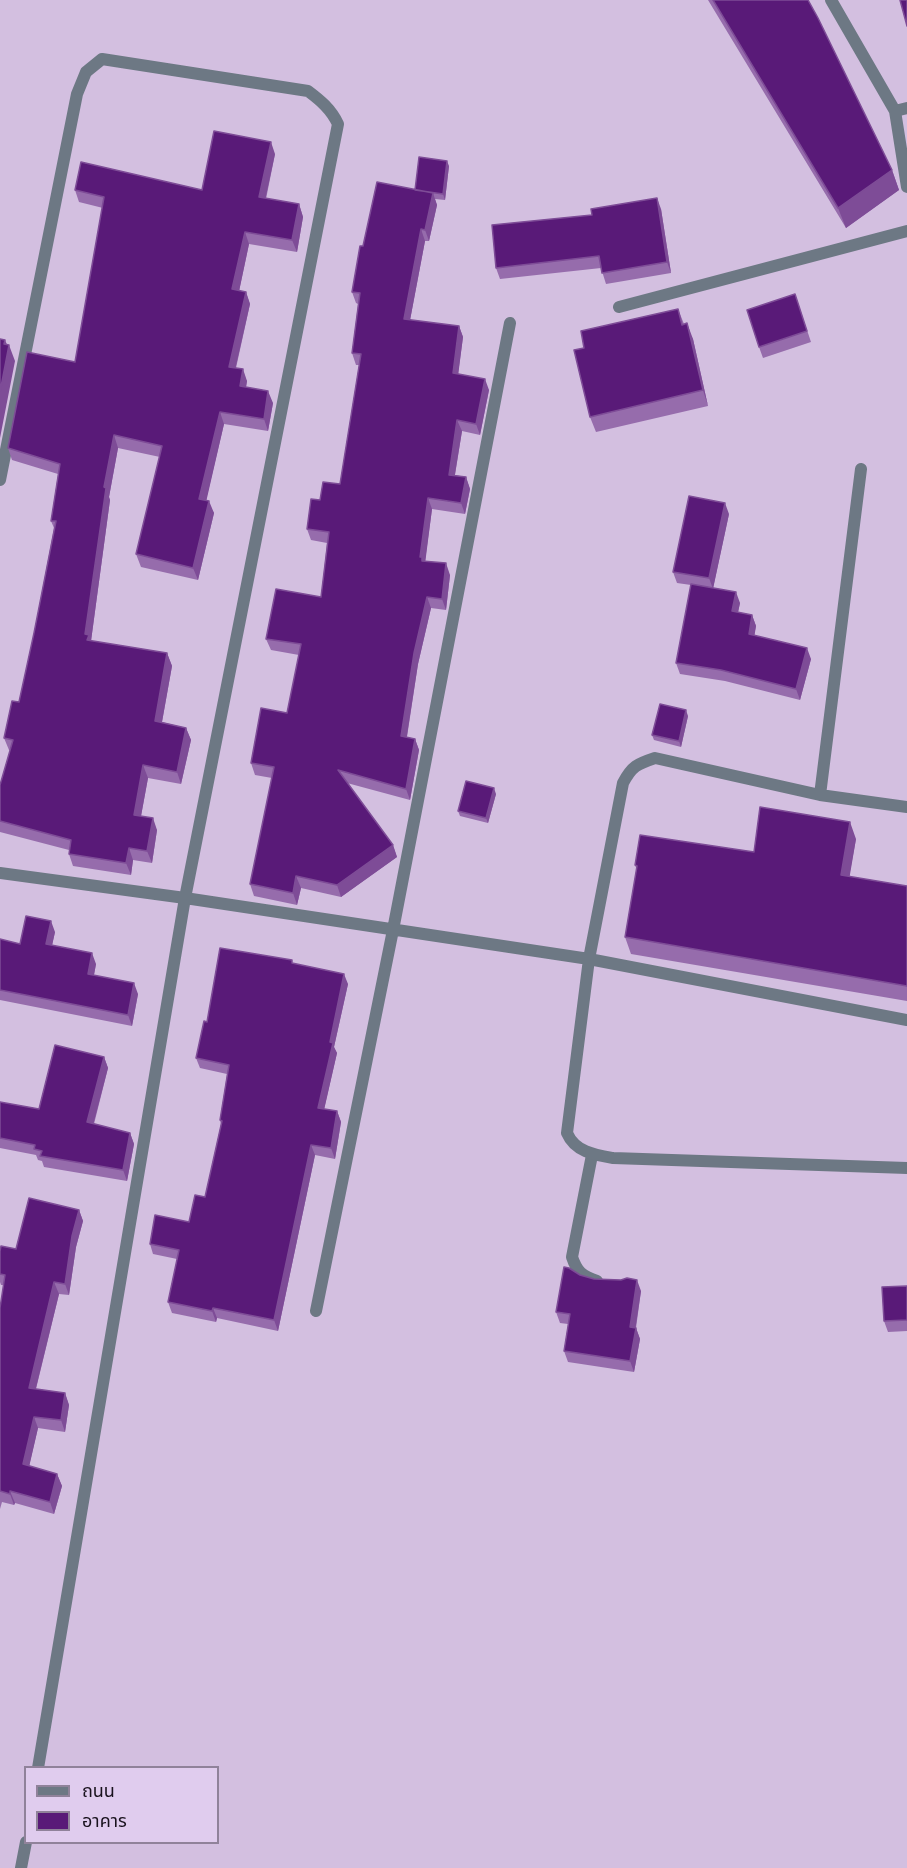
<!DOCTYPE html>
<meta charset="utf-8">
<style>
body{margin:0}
#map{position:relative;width:907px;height:1868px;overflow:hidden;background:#d3bfe0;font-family:"Nunito Sans","Noto Sans Thai",sans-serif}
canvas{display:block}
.legend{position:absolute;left:24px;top:1766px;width:195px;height:78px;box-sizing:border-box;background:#e0ccee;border:2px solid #90829a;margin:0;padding:8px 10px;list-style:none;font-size:18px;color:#19121d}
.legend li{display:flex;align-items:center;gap:12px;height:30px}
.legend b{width:30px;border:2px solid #90829a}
</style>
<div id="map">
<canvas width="907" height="1868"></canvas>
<ul class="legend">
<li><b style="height:8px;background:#6d7884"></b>ถนน</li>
<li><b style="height:16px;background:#591a78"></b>อาคาร</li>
</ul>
</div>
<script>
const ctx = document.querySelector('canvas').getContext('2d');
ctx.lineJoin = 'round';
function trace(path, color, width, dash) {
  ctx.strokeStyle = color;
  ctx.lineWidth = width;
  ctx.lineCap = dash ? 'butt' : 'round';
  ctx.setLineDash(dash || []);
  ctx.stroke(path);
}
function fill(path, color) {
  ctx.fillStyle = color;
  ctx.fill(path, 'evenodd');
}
trace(new Path2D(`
 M 592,1155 L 572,1257 C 577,1272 582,1276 597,1281`), '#6d7884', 12);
trace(new Path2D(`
 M 831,0 L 895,111 L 907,108
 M 895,111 L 907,187
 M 619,307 L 907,231
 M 0,480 L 77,94 L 86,72 L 102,59 L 308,91 C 320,100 331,109 338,124 L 185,898 L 38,1768
 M 820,795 L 861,469
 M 907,807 L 820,795 L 655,758 C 637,764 632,766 623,783 L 589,959 L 567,1133 C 575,1152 595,1155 613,1158 L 907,1168
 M 0,873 L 185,898 L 589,959 L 907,1020
 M 316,1311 L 393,930 L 510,323
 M 21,1868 L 26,1842`), '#6d7884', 12);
fill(new Path2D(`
 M 708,0 L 808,0 L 892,170 L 899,190 L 846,228 Z
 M 275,154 L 266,199 L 299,204 L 303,217 L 297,252 L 249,244 L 239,291 L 246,292 L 250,304 L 236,368 L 247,381 L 246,387 L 273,403 L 268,431 L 224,424 L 206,500 L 214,513 L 198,580 L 141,567 L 136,554 L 160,457 L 118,448 L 109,497 L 110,500 L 91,641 L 167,653 L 172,666 L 162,722 L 186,728 L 191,740 L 181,784 L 148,778 L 141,816 L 157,830 L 152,863 L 133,860 L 131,875 L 73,866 L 69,854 L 69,850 L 0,832 L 0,785 L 10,750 L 9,750 L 4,738 L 19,702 L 34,633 L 54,528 L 51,521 L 58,474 L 12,460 L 8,448 L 75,362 L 103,208 L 79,202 L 75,190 L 202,190 Z
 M 449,166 L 445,200 L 435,199 L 437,205 L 429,241 L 425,241 L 410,320 L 459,326 L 463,337 L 458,374 L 489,390 L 480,435 L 462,431 L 455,475 L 466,477 L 470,489 L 465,514 L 432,509 L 425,561 L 450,575 L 446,610 L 431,608 L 418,664 L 407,737 L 415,739 L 419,750 L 410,800 L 347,783 L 393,845 L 397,857 L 341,897 L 301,888 L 297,905 L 254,896 L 250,884 L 272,778 L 255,775 L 251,763 L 287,713 L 299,655 L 271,650 L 266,639 L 321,597 L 327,543 L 311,540 L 307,529 L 320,500 L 340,484 L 359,365 L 356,365 L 352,353 L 358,304 L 356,303 L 352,292 L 363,246 L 415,190 Z
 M 661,209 L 671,273 L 606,284 L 601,268 L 500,279 L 496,268 Z
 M 795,294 L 811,342 L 763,358 L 759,347 Z
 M 678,309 L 684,324 L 693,339 L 708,406 L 596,432 L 590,417 L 584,348 Z
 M 729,514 L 713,588 L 740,603 L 738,612 L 752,615 L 756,626 L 754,635 L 811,659 L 800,700 L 725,681 L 680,674 L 676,663 L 691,585 L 677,583 L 673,572 Z
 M 688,716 L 681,747 L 654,740 L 652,735 Z
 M 496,794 L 488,823 L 460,816 L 458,811 Z
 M 856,839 L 849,877 L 907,886 L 907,1001 L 631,954 L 625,937 L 637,870 L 635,865 Z
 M 55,932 L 52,945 L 96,964 L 94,975 L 138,994 L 132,1026 L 0,1000 L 0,939 L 20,944 Z
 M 293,963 L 348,984 L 334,1047 L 337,1053 L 324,1109 L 337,1111 L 341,1122 L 335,1159 L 315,1155 L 278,1331 L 217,1318 L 216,1322 L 172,1313 L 168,1302 L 177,1259 L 153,1254 L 150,1244 L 189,1222 L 205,1197 L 221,1124 L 220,1120 L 227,1074 L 200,1068 L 196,1058 L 207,1022 Z
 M 104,1057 L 108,1068 L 94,1124 L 130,1133 L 134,1144 L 127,1181 L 44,1167 L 42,1161 L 38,1160 L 36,1155 L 0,1148 L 0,1102 L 39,1109 Z
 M 79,1210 L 83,1221 L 76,1247 L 69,1295 L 59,1294 L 36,1389 L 65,1393 L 69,1405 L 65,1432 L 38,1428 L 29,1466 L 57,1474 L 62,1486 L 54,1514 L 15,1503 L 14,1505 L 2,1502 L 0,1509 L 0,1308 L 4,1285 L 1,1285 L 0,1282 L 0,1251 L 16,1249 Z
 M 580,1275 L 641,1291 L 636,1328 L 640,1339 L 634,1372 L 568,1362 L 564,1351 L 568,1324 L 560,1323 L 556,1312 Z
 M 907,1286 L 907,1331 L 888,1332 L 884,1321 Z`), '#966cac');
fill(new Path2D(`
 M 271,142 L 275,154 L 263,210 L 259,197 Z
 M 447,161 L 449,166 L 445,200 L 443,194 Z
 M 892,170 L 899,190 L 846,228 L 838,208 Z
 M 433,193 L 437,205 L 429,241 L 425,230 Z
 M 657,198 L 661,209 L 671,273 L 667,262 Z
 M 299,204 L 303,217 L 297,252 L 292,240 Z
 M 421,229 L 425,241 L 408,331 L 404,319 Z
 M 245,232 L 249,244 L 237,301 L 232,289 Z
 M 246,292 L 250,304 L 233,379 L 229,367 Z
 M 687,323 L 693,339 L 708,406 L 703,390 Z
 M 459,326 L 463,337 L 457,384 L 453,373 Z
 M 5,340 L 9,349 L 9,345 L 15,361 L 0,438 L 0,392 Z
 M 243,369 L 247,381 L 244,399 L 240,386 Z
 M 485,379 L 489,390 L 480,435 L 476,424 Z
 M 268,391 L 273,403 L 268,431 L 264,419 Z
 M 220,412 L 224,424 L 204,511 L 199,499 Z
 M 457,420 L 462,431 L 453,486 L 449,475 Z
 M 114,435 L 118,448 L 109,497 L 110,500 L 91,641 L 92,653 L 85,634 L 104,487 Z
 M 466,477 L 470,489 L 465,514 L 461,503 Z
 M 428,498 L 432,509 L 425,564 L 426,572 L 420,557 Z
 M 209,501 L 214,513 L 198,580 L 193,568 Z
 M 725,503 L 729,514 L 713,589 L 709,578 Z
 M 446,563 L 450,575 L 446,610 L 442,599 Z
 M 736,592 L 740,603 L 736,622 L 732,611 Z
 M 427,597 L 431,608 L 418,664 L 405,748 L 401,736 L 414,653 Z
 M 752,615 L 756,626 L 753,645 L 749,634 Z
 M 807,648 L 811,659 L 800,700 L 796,689 Z
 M 167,653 L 172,666 L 160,733 L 155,721 Z
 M 686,710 L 688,716 L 681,747 L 679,741 Z
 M 186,728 L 191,740 L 181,784 L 177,772 Z
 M 415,739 L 419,750 L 410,800 L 406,789 Z
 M 143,765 L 148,778 L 139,827 L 134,815 Z
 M 494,788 L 496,794 L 488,823 L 486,818 Z
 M 153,818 L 157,830 L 152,863 L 147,851 Z
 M 850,822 L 856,839 L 847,892 L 841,875 Z
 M 393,845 L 397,857 L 341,897 L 337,885 Z
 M 129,848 L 133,860 L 131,875 L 126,863 Z
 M 296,876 L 301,888 L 297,905 L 293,893 Z
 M 51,921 L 55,932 L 50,955 L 46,944 Z
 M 92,953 L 96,964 L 92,985 L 88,974 Z
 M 344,974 L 348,984 L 334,1047 L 337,1053 L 322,1119 L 318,1108 L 330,1042 Z
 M 134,983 L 138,994 L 132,1026 L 128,1015 Z
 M 104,1057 L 108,1068 L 91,1133 L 87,1122 Z
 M 337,1111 L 341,1122 L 335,1159 L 331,1148 Z
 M 130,1133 L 134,1144 L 127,1181 L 123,1170 Z
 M 311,1145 L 315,1155 L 278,1331 L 274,1320 Z
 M 79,1210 L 83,1221 L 76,1247 L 69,1295 L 65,1284 L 72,1236 Z
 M 637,1280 L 641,1291 L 634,1338 L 630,1327 Z
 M 54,1282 L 59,1294 L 33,1400 L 29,1388 Z
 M 213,1308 L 217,1318 L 216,1322 L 212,1311 Z
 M 636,1328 L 640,1339 L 634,1372 L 630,1361 Z
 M 65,1393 L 69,1405 L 65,1432 L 61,1420 Z
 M 34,1417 L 38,1428 L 27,1476 L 23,1464 Z
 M 57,1474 L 62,1486 L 54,1514 L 50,1502 Z
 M 10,1491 L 15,1503 L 14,1505 L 10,1494 Z`), '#7e4c97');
const building = new Path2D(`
 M 713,0 L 808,0 L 818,18 L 892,170 L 838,208 Z
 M 900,0 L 907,0 L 907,26 Z
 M 214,131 L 271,142 L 259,197 L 299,204 L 292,240 L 245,232 L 232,289 L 246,292 L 229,367 L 243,369 L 240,386 L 268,391 L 264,419 L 220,412 L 199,499 L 209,501 L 193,568 L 136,554 L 162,446 L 114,435 L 104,487 L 106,488 L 85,634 L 89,635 L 87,640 L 167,653 L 155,721 L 186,728 L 177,772 L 143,765 L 134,815 L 153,818 L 147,851 L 129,848 L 126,863 L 69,854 L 71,840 L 0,821 L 0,785 L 13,740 L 4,738 L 12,701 L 19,702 L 34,633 L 56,521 L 51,521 L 60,464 L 8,448 L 27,352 L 75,362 L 104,197 L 75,190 L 81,162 L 202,190 Z
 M 419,157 L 447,161 L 443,194 L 415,190 Z
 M 377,182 L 433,193 L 425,230 L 421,229 L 404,319 L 459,326 L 453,373 L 485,379 L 476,424 L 457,420 L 449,475 L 466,477 L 461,503 L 428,498 L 420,557 L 422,557 L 422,561 L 446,563 L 442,599 L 427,597 L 414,653 L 401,736 L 415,739 L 406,789 L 338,770 L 393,845 L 337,885 L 296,876 L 293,893 L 250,884 L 274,767 L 251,763 L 261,708 L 287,713 L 301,644 L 266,639 L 276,589 L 321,597 L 329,532 L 307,529 L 311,499 L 320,500 L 323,482 L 340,484 L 361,354 L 352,353 L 360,293 L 352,292 L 360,246 L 363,246 Z
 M 657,198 L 667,262 L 602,273 L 599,256 L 496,268 L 492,225 L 592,215 L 591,209 Z
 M 795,294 L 807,331 L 759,347 L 747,310 Z
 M 678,309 L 682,325 L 687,323 L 703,390 L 590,417 L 574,350 L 584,348 L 581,331 Z
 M 0,339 L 5,340 L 4,344 L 9,345 L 0,392 Z
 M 689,496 L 725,503 L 709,578 L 673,572 Z
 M 691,584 L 736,592 L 732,611 L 752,615 L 749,634 L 807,648 L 796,689 L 721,670 L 676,663 Z
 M 660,704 L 686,710 L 679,741 L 652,735 Z
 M 466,781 L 494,788 L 486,818 L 458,811 Z
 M 760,807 L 850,822 L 841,875 L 907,886 L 907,986 L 625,937 L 637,866 L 635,865 L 640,835 L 754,852 Z
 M 26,916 L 51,921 L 46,944 L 92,953 L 88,974 L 134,983 L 128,1015 L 0,990 L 0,939 L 20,944 Z
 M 220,948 L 292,960 L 292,963 L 344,974 L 330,1042 L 333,1043 L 318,1108 L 337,1111 L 331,1148 L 311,1145 L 274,1320 L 213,1308 L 212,1311 L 168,1302 L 179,1250 L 150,1244 L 155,1215 L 189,1222 L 195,1195 L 205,1197 L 222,1121 L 220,1120 L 229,1065 L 196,1058 L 204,1021 L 207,1022 Z
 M 55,1045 L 104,1057 L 87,1122 L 130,1133 L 123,1170 L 40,1156 L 42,1151 L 34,1149 L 35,1145 L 0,1138 L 0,1102 L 39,1109 Z
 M 29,1198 L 79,1210 L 72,1236 L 65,1284 L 54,1282 L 29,1388 L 65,1393 L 61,1420 L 34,1417 L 23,1464 L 57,1474 L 50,1502 L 10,1491 L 10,1494 L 0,1491 L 0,1308 L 5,1275 L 0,1274 L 0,1251 L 1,1246 L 16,1249 Z
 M 564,1267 L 569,1268 L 580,1275 L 594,1279 L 621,1280 L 627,1278 L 637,1280 L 630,1327 L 636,1328 L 630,1361 L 564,1351 L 570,1314 L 556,1312 Z
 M 907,1286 L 907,1320 L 884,1321 L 882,1287 Z`);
fill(building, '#591a78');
trace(building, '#7e4c97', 1.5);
</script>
